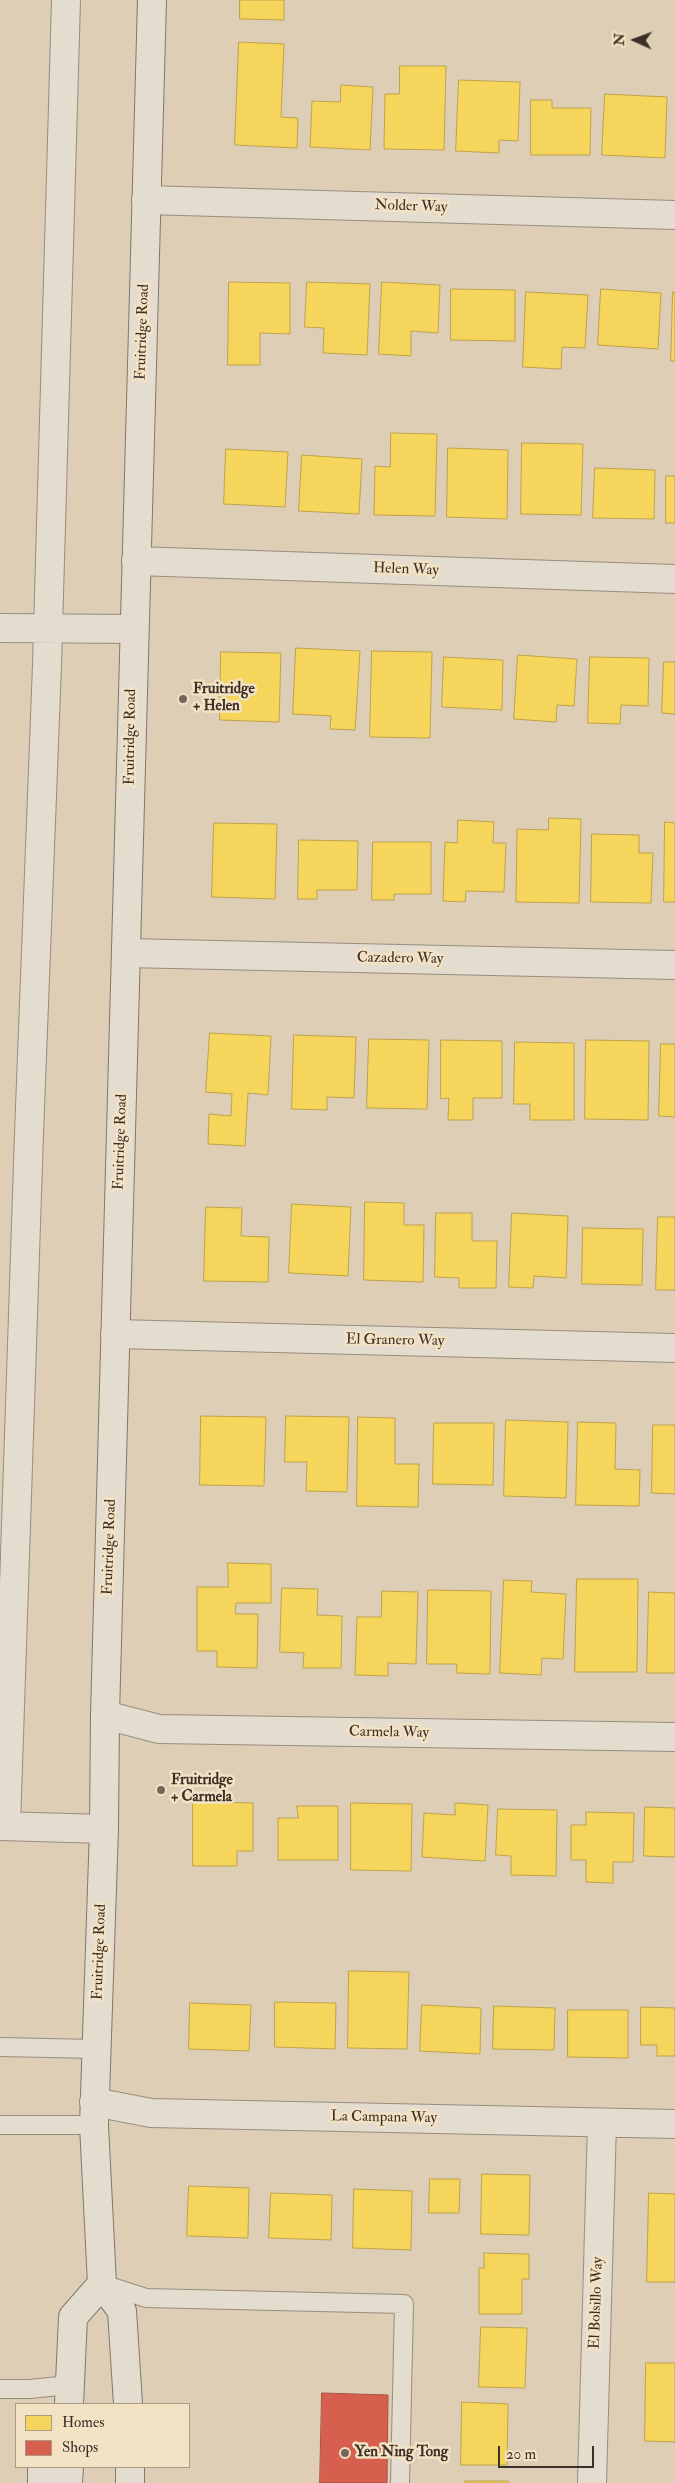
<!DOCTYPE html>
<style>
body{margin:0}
#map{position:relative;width:675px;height:2483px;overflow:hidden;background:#ddceb5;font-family:"IM FELL Double Pica",serif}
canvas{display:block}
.legend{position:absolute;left:15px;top:2403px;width:175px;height:65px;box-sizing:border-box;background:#f4e2c4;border:1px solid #aa9a86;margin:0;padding:6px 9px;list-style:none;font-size:15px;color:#3b2f28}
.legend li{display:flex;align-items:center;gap:10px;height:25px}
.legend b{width:25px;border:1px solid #aa9a86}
.north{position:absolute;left:610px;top:15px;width:50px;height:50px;-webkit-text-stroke:4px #f4e2c4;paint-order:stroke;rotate:272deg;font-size:14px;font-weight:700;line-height:20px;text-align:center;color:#3b2f28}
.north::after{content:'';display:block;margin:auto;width:18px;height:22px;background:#3b2f28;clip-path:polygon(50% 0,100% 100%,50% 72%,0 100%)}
.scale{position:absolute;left:498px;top:2446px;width:96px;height:22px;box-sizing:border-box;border:2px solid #3b2f28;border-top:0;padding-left:6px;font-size:15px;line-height:18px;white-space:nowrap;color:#3b2f28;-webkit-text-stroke:4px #f4e2c4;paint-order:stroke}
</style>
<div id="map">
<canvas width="675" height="2483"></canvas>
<ul class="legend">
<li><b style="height:14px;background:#f6d55c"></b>Homes</li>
<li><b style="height:14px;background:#d6604d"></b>Shops</li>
</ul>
<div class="north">N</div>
<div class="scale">20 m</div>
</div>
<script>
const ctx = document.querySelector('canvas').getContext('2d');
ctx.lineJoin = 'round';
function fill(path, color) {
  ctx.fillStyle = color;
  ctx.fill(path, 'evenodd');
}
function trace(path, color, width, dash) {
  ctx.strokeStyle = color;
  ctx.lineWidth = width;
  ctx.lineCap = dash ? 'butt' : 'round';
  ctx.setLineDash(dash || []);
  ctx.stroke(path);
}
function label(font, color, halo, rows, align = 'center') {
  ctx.font = font + ' "IM FELL Double Pica",serif';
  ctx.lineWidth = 5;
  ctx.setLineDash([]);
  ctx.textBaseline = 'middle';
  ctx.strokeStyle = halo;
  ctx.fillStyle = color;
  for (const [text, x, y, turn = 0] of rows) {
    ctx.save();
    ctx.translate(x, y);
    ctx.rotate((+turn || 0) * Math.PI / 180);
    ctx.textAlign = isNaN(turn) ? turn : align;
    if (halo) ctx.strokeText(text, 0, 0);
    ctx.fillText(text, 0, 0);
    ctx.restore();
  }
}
const homes = new Path2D(`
 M 240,0 L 284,0 L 284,20 L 240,19 Z
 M 239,42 L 284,44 L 281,117 L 298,118 L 297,148 L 235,145 Z
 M 400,66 L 446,66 L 444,150 L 384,149 L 385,94 L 399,94 Z
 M 459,80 L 520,82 L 518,141 L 499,140 L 499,153 L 456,151 Z
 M 341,85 L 373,87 L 370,150 L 310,147 L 312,101 L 340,102 Z
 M 605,94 L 667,97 L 665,158 L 602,155 Z
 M 531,100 L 552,100 L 552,108 L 591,108 L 590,155 L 531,155 Z
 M 229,282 L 290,283 L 290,334 L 260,333 L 260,365 L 228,365 Z
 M 307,282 L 370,284 L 367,355 L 323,353 L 324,328 L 305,327 Z
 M 382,282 L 440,285 L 438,333 L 411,331 L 411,356 L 379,354 Z
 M 451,289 L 515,290 L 515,341 L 451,340 Z
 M 601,289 L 661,293 L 658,349 L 598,345 Z
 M 526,292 L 588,295 L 585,348 L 562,347 L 561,369 L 523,367 Z
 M 673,292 L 675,292 L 675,361 L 671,361 Z
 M 391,433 L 437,434 L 435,516 L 374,515 L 375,466 L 390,467 Z
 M 522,443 L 583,444 L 581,515 L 521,514 Z
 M 448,448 L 508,450 L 507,519 L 447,517 Z
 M 226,449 L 288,452 L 285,507 L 224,504 Z
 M 302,455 L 362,459 L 359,514 L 299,511 Z
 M 595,468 L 655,470 L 654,519 L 593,518 Z
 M 666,476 L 675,476 L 675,523 L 666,523 Z
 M 296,648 L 360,651 L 355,730 L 330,729 L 331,716 L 293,714 Z
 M 372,651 L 432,652 L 430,738 L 370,737 Z
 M 221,652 L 281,653 L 279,722 L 220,720 Z
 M 518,655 L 577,659 L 574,706 L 557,705 L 556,722 L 514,719 Z
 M 444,657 L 503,660 L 502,710 L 442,707 Z
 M 590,657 L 649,658 L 648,706 L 621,705 L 620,724 L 588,723 Z
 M 664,662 L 675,662 L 675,714 L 662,713 Z
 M 549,818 L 581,819 L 579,903 L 516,902 L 517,829 L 548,830 Z
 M 458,820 L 494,822 L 493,843 L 506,843 L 504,892 L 466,891 L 465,902 L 443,901 L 445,842 L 457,843 Z
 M 665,822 L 675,823 L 675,902 L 664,902 Z
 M 214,823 L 277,824 L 275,899 L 212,897 Z
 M 592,834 L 639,835 L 639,853 L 653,853 L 651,903 L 591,902 Z
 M 299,840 L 358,841 L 357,890 L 317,890 L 317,899 L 298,899 Z
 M 373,842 L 431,842 L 431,894 L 394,894 L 394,900 L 372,900 Z
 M 210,1033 L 271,1036 L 268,1095 L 248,1093 L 245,1146 L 208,1144 L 209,1114 L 231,1116 L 232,1094 L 206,1092 Z
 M 294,1035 L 356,1037 L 354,1098 L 327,1097 L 327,1110 L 292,1109 Z
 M 369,1039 L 429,1040 L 427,1109 L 367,1108 Z
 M 441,1040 L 502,1041 L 502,1098 L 473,1098 L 473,1120 L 448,1120 L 449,1098 L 441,1099 Z
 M 586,1040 L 649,1041 L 648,1120 L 585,1119 Z
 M 515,1042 L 574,1043 L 574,1120 L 530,1120 L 530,1104 L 514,1104 Z
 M 661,1044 L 675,1044 L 675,1117 L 659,1116 Z
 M 365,1202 L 404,1203 L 404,1225 L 424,1225 L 423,1282 L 364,1280 Z
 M 292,1204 L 351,1207 L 348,1276 L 289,1273 Z
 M 206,1207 L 242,1208 L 241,1236 L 269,1237 L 268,1282 L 204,1281 Z
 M 436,1213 L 472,1213 L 472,1241 L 497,1241 L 496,1288 L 459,1288 L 459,1278 L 435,1277 Z
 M 512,1213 L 568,1216 L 566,1278 L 534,1276 L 533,1288 L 509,1287 Z
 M 658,1217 L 675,1217 L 675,1290 L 656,1290 Z
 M 583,1228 L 643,1229 L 642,1285 L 582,1284 Z
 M 201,1416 L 266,1417 L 264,1486 L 200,1485 Z
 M 286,1416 L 349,1417 L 347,1492 L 306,1491 L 307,1462 L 285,1462 Z
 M 358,1417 L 395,1418 L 395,1464 L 419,1464 L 418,1507 L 357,1506 Z
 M 506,1420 L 568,1422 L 566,1498 L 504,1496 Z
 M 578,1422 L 616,1423 L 615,1469 L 640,1470 L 639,1506 L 576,1505 Z
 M 434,1423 L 494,1423 L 493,1485 L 433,1484 Z
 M 653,1425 L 675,1425 L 675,1494 L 652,1493 Z
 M 228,1563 L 271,1564 L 271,1603 L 236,1603 L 235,1614 L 258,1614 L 257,1668 L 217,1667 L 217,1651 L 197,1651 L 197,1587 L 228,1587 Z
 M 577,1579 L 638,1579 L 637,1672 L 575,1672 Z
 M 504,1580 L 532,1581 L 531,1592 L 566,1594 L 563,1659 L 542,1658 L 541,1675 L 500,1673 Z
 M 282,1588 L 318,1589 L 317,1615 L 342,1616 L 341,1668 L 303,1668 L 304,1653 L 280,1652 Z
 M 428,1590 L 491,1591 L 490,1674 L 456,1673 L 457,1664 L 427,1664 Z
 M 382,1591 L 418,1592 L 416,1664 L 388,1663 L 388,1676 L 355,1675 L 357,1617 L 381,1617 Z
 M 649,1592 L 675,1593 L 675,1673 L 647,1673 Z
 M 193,1802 L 253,1803 L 253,1851 L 237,1851 L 237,1866 L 193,1866 Z
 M 351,1803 L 412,1804 L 411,1871 L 351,1870 Z
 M 455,1803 L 488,1805 L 485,1861 L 422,1857 L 424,1813 L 455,1815 Z
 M 297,1806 L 338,1806 L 338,1860 L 278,1860 L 278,1818 L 298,1818 Z
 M 645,1807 L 675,1808 L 675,1857 L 644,1856 Z
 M 498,1809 L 557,1810 L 556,1876 L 511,1875 L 511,1856 L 496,1855 Z
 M 586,1812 L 634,1813 L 633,1862 L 613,1862 L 613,1883 L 586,1882 L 586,1860 L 571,1860 L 571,1825 L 586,1825 Z
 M 349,1971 L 409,1972 L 407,2049 L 348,2048 Z
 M 275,2002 L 336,2003 L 335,2049 L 275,2047 Z
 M 190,2003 L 251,2005 L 249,2051 L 189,2049 Z
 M 422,2005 L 481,2008 L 480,2054 L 420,2051 Z
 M 494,2006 L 555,2008 L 554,2050 L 493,2049 Z
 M 641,2007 L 675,2008 L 675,2056 L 657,2056 L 657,2045 L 641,2045 Z
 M 568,2010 L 628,2010 L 628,2058 L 568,2057 Z
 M 482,2174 L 530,2175 L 529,2235 L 481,2234 Z
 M 430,2179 L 460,2179 L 459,2213 L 429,2213 Z
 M 189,2186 L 249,2188 L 248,2238 L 187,2236 Z
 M 354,2189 L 412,2191 L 411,2250 L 353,2248 Z
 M 271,2193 L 332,2195 L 331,2240 L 269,2238 Z
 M 649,2193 L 675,2194 L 675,2282 L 647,2282 Z
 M 484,2253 L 529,2254 L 529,2279 L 522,2279 L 522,2314 L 479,2314 L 479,2268 L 484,2268 Z
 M 481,2327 L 527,2328 L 525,2388 L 479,2387 Z
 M 646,2363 L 675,2363 L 675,2442 L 645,2441 Z
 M 462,2402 L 508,2404 L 507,2465 L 461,2465 Z
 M 465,2481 L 508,2481 L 508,2483 L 465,2483 Z`);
fill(homes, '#f6d55c');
trace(homes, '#bea34c', 1);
const shops = new Path2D(`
 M 322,2393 L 388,2395 L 387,2483 L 320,2483 Z`);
fill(shops, '#d6604d');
trace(shops, '#a85142', 1);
const lane = new Path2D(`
 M 0,2047 L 96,2049
 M 0,2125 L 94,2125
 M 103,2284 L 146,2298 L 404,2304 L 400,2483
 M 0,2389 L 30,2389 L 69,2385`);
const street = new Path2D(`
 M 146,200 L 675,215
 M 136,561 L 675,579
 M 0,628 L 134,629
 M 126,953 L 675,965
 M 115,1334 L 675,1348
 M 105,1715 L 159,1729 L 675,1737
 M 0,1826 L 104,1829
 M 6,1826 L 29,1134 L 47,665 L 66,0
 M 94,2102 L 151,2113 L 675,2124
 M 592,2483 L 602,2123`);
const secondary = new Path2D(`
 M 69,2404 L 73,2317 L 102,2284
 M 128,2404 L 122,2311 L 102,2284 L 94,2125 L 104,1829 L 105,1715 L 152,0
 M 130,2467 L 130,2483
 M 42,2483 L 42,2467
 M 68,2483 L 69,2467`);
trace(lane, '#978d7f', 20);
trace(street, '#978d7f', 30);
trace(secondary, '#81786b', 30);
trace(lane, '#e3dccf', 18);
trace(street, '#e3dccf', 28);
trace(secondary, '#e3dccf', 28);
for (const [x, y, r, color] of [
 [183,699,5,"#746759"],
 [161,1790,5,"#746759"],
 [345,2453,5,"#746759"]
]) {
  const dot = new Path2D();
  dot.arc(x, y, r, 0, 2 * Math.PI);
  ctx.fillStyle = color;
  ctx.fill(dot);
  trace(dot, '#f4e2c4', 2);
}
label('15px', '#3b2f28', '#f4e2c4', [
 ["Nolder Way",411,207,2],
 ["Fruitridge Road",143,332,-88],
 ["Helen Way",406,570,2],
 ["Fruitridge Road",131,737,-89],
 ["Cazadero Way",400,959,1],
 ["Fruitridge Road",121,1142,-88],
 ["El Granero Way",395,1341,1],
 ["Fruitridge Road",110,1547,-88],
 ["Carmela Way",389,1733,1],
 ["Fruitridge Road",100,1952,-88],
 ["La Campana Way",384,2118,1],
 ["El Bolsillo Way",597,2303,-88]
]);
label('bold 15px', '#3b2f28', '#f4e2c4', [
 ["Fruitridge",193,690],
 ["+ Helen",193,707],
 ["Fruitridge",171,1781],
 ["+ Carmela",171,1798],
 ["Yen Ning Tong",355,2453]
], 'left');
</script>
